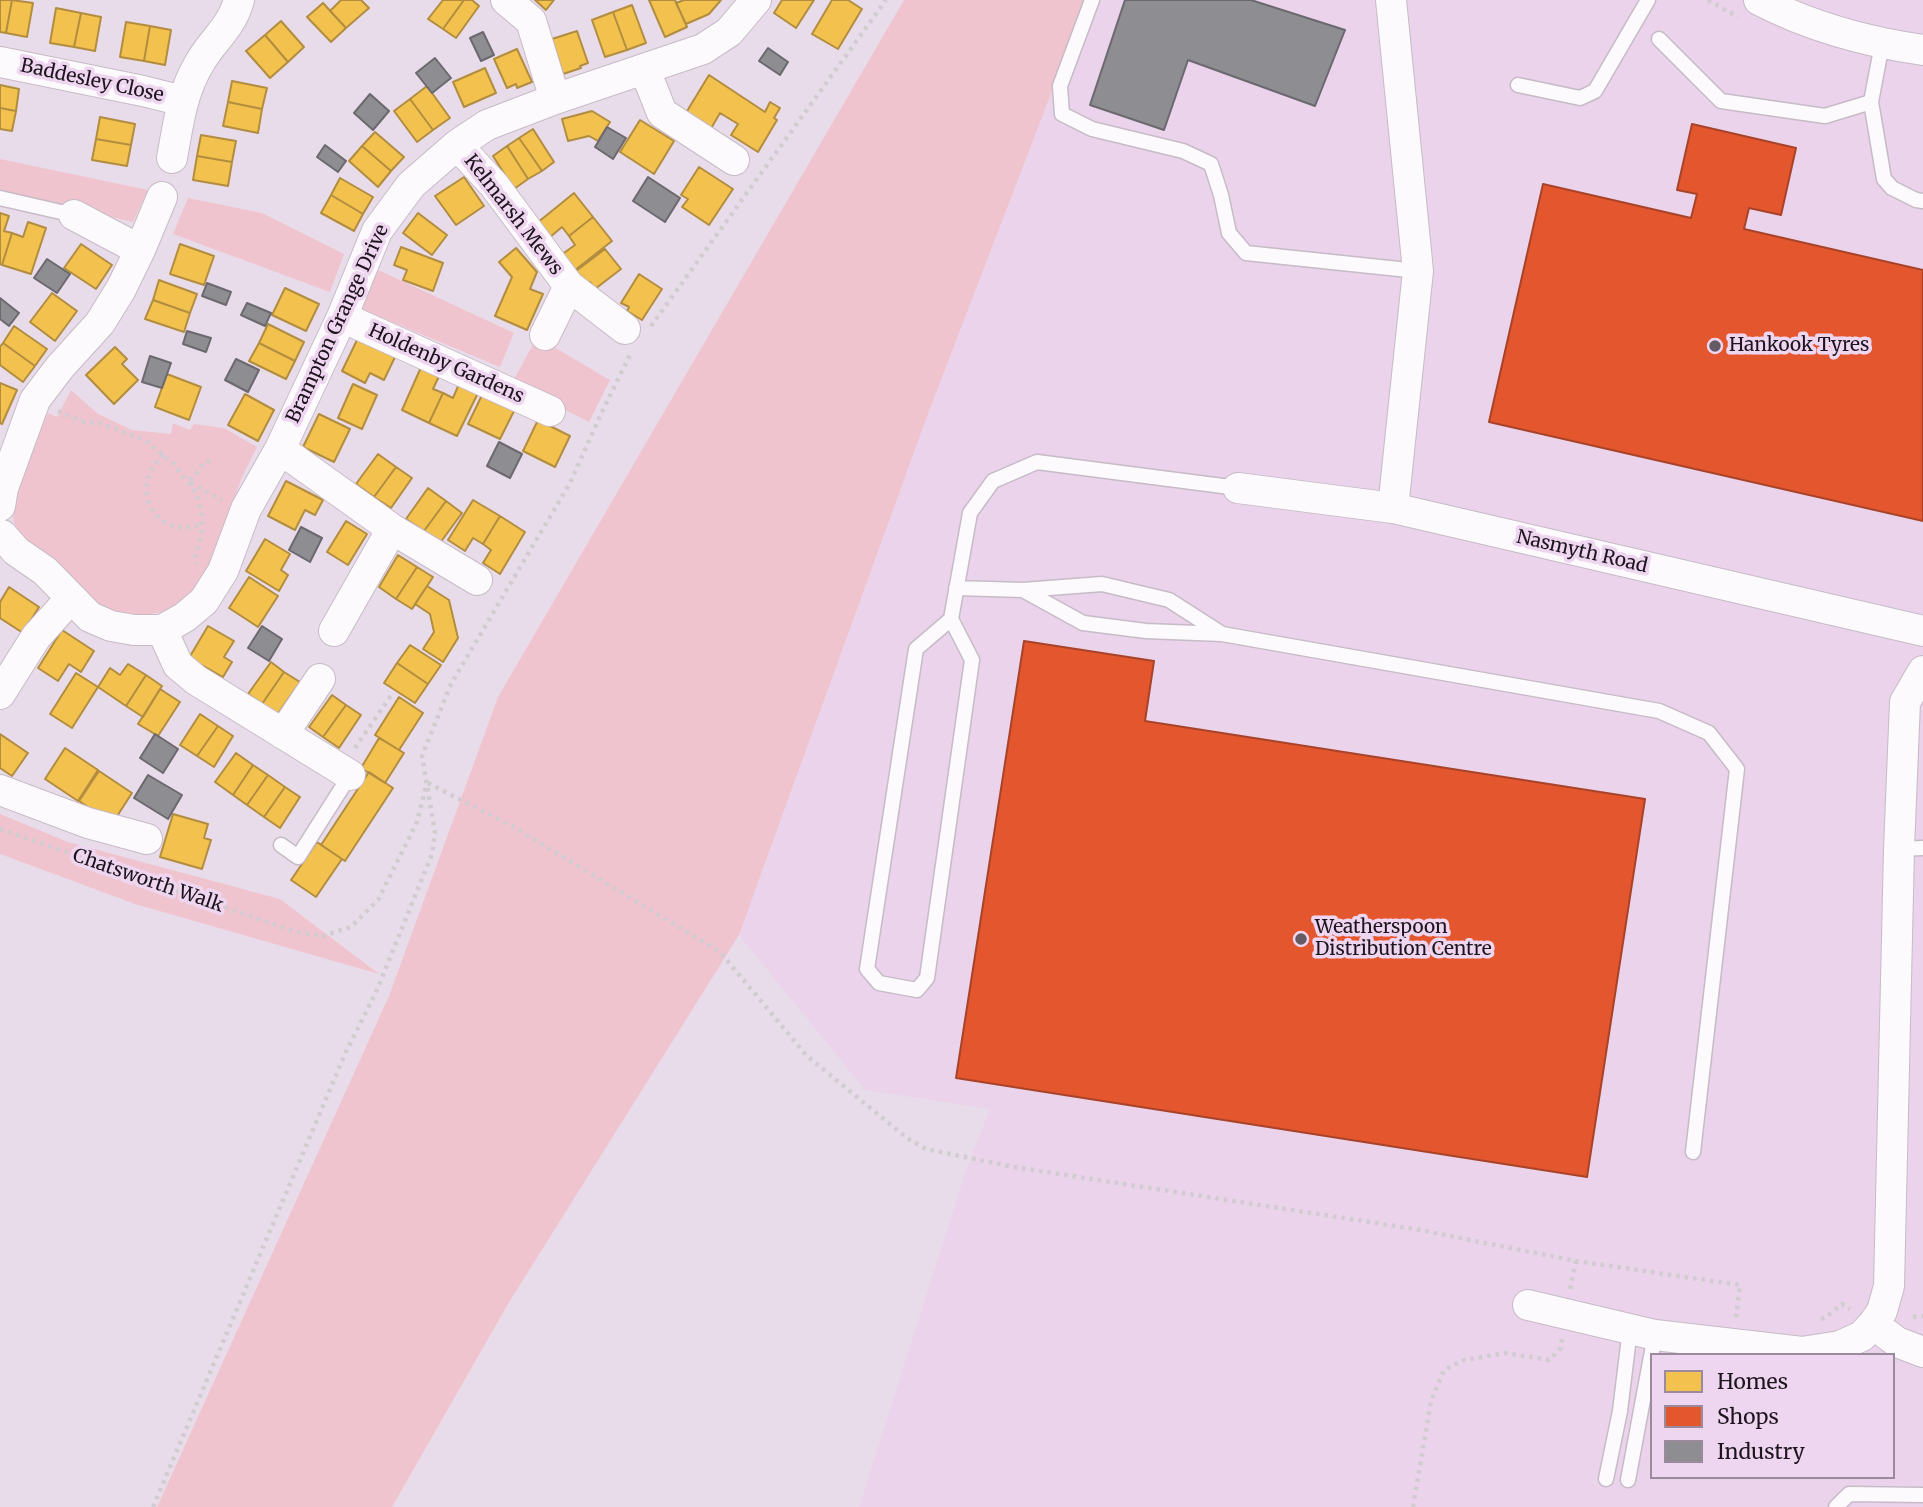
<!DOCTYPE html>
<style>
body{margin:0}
#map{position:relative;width:1923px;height:1507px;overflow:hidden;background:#e9dcea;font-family:Merriweather,serif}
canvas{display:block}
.legend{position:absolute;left:1650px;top:1353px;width:245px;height:126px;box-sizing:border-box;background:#efd6f0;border:2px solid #9b899c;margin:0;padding:9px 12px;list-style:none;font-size:21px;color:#1d151e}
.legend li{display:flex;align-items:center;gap:14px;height:35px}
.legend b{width:35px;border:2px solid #9b899c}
</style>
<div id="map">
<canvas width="1923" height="1507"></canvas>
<ul class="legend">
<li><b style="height:19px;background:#f2c14e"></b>Homes</li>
<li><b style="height:19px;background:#e4572e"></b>Shops</li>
<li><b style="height:19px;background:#8d8d92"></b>Industry</li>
</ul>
</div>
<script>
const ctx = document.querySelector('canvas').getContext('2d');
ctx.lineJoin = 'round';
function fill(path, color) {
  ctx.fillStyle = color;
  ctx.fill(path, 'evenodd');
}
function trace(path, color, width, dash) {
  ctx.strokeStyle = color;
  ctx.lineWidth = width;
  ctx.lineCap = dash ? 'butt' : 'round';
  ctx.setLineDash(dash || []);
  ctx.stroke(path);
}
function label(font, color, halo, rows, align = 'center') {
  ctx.font = font + ' Merriweather,serif';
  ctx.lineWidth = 7;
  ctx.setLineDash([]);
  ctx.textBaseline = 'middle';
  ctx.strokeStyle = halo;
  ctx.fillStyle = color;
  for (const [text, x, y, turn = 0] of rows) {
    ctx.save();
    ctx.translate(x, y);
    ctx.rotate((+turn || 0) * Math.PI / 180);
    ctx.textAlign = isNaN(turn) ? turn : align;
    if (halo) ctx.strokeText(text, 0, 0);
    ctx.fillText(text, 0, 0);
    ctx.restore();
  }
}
fill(new Path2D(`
 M 1087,0 L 1923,0 L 1923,1507 L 859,1507 L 967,1167 L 990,1109 L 865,1090 L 739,935 L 926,419 ZM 1652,1355 L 1893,1355 L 1893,1477 L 1652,1477 Z`), '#ead3eb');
fill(new Path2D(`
 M 904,0 L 1087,0 L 926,419 L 739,935 L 508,1304 L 392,1507 L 157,1507 L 389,996 L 498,697 Z
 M 0,159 L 148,190 L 133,222 L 0,191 Z
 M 188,198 L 262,213 L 344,254 L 330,292 L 173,234 Z
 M 374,268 L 514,333 L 500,367 L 354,306 Z
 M 537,337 L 610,380 L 589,422 L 512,383 Z
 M 71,390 L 98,414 L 132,430 L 171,434 L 173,423 L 190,430 L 194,424 L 224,428 L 257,447 L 242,477 L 224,528 L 215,563 L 193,596 L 171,610 L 147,615 L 120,613 L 98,607 L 49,559 L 18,533 L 13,519 L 18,488 L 28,452 L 48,413 L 57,417 Z
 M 0,814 L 68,842 L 280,899 L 379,974 L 135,904 L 0,854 Z`), '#f0c4ce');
const homes = new Path2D(`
 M 0,0 L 12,0 L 6,33 L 0,32 Z
 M 12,0 L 33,3 L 27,37 L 6,33 Z
 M 341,0 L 361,0 L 369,8 L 346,28 L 330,11 Z
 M 443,0 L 464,0 L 443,29 L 428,19 Z
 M 464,0 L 472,0 L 479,6 L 456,38 L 443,29 Z
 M 535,0 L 554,0 L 546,10 Z
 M 649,0 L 675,0 L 687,27 L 665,37 Z
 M 684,0 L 721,0 L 709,14 L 686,24 L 676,3 Z
 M 782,0 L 814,0 L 796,28 L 774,13 Z
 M 832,0 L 848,0 L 862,9 L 838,49 L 812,34 Z
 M 323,3 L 346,28 L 331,42 L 307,17 Z
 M 632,5 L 646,43 L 627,50 L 613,12 Z
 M 56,8 L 81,13 L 74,47 L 50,43 Z
 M 613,12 L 627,50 L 605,57 L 592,20 Z
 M 81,13 L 101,17 L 95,51 L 74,47 Z
 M 281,21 L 304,47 L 288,62 L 265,35 Z
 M 126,22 L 150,26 L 144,61 L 120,57 Z
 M 150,26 L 171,30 L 165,65 L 144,61 Z
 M 577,31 L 588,63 L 580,66 L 581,68 L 563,74 L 552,39 Z
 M 265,35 L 288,62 L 270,78 L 246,51 Z
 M 517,49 L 532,82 L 517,88 L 516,84 L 507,88 L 494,59 Z
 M 485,68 L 496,93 L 464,107 L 453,82 Z
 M 709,75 L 765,112 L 770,102 L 780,108 L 774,118 L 777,120 L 758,152 L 731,135 L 738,124 L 720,113 L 709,132 L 684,116 Z
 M 232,81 L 267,88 L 262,109 L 228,102 Z
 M 0,85 L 19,89 L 16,111 L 0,108 Z
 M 427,86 L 450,118 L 433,130 L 410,99 Z
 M 410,99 L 433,130 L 417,142 L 394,111 Z
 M 228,102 L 262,109 L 258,133 L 223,126 Z
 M 0,108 L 16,111 L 12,131 L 0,129 Z
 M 592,111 L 610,122 L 598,141 L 589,136 L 568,141 L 562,119 Z
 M 100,117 L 135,124 L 131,145 L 96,139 Z
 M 640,120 L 674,141 L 654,174 L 620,152 Z
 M 533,129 L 554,162 L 542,171 L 519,138 Z
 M 375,132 L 404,157 L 391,171 L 362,146 Z
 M 201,135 L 236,141 L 232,162 L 197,156 Z
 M 519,138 L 542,171 L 528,179 L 507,146 Z
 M 96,139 L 131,145 L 127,166 L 92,160 Z
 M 362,146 L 391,171 L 378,187 L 349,161 Z
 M 507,146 L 528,179 L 514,189 L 493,156 Z
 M 197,156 L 232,162 L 228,186 L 193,180 Z
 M 699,167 L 733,189 L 709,225 L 682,207 L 688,199 L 681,195 Z
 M 464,177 L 484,206 L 456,225 L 435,196 Z
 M 340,178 L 373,197 L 363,214 L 331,195 Z
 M 574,193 L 593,217 L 569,236 L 562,227 L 549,238 L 537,223 Z
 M 331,195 L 363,214 L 354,231 L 321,213 Z
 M 0,213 L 9,216 L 4,231 L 12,233 L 2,265 L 0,264 Z
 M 418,213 L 447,235 L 432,255 L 403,233 Z
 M 593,217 L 612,241 L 574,271 L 561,255 L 575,245 L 569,236 Z
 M 28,222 L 46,228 L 31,274 L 2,265 L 12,233 L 23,237 Z
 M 81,244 L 112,265 L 96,289 L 64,268 Z
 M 180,244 L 214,256 L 204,285 L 170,274 Z
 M 401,247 L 443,263 L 433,291 L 403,280 L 407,270 L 394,265 Z
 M 516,248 L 537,272 L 530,289 L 543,294 L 527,330 L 495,316 L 512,277 L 499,262 Z
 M 605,249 L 621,269 L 595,289 L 590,282 L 586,285 L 576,271 Z
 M 639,274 L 662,289 L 642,320 L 627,311 L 629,307 L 621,303 Z
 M 159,280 L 197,294 L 190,313 L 153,300 Z
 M 285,288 L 319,304 L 306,331 L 272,315 Z
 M 52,293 L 77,311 L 55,341 L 30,322 Z
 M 153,300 L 190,313 L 184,332 L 145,319 Z
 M 268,324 L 304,342 L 295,361 L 259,343 Z
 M 14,326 L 47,349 L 35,366 L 3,343 Z
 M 358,338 L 395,357 L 384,380 L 370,373 L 365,383 L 342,371 Z
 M 3,343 L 35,366 L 23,382 L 0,365 L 0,347 Z
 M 259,343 L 295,361 L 286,379 L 249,361 Z
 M 115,347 L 127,359 L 122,364 L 138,380 L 114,404 L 86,375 Z
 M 422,365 L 440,374 L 433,389 L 443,393 L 429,423 L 402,410 Z
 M 167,374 L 201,387 L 189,420 L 155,407 Z
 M 0,383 L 17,390 L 2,424 L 0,423 Z
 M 353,384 L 377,395 L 362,429 L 338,418 Z
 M 459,384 L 478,393 L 457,436 L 429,423 L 443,393 L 453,398 Z
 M 483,393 L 515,409 L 500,439 L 468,424 Z
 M 245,394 L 274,410 L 258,441 L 228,425 Z
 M 319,414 L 350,429 L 334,462 L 303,447 Z
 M 538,420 L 570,436 L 555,467 L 523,451 Z
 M 378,454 L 396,467 L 374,497 L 356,484 Z
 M 396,467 L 412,478 L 391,508 L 374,497 Z
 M 286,481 L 323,500 L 315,515 L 305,510 L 295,530 L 268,516 Z
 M 428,488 L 446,501 L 424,531 L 406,519 Z
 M 473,500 L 500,516 L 483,544 L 473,538 L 465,551 L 448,540 Z
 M 446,501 L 462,513 L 440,543 L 424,531 Z
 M 500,516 L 525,532 L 500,574 L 483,563 L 491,550 L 483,544 Z
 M 346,521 L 367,534 L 348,565 L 327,552 Z
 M 265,539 L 290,554 L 281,570 L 288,575 L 279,591 L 246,571 Z
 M 398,555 L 417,567 L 396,599 L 379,587 Z
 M 417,567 L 433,577 L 412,609 L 396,599 Z
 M 249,577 L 278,596 L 258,627 L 229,608 Z
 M 427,586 L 449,600 L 458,638 L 443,662 L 423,649 L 434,632 L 430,614 L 415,604 Z
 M 9,587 L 39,607 L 23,633 L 0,618 L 0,602 Z
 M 208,626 L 234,641 L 224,657 L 232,662 L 223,677 L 189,658 Z
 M 62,630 L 94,651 L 81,672 L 69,664 L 58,681 L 38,668 Z
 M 410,645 L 441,665 L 428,684 L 397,663 Z
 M 271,662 L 284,672 L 262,704 L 248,694 Z
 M 397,663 L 428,684 L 415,703 L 384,683 Z
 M 128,664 L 146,675 L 126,706 L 98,687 L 110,668 L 120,675 Z
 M 284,672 L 300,682 L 277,715 L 262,704 Z
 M 76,673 L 98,687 L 72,728 L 50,714 Z
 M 146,675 L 162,686 L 143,717 L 126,706 Z
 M 160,689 L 180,702 L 158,736 L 138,724 Z
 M 332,695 L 346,705 L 323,737 L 309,727 Z
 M 399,697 L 423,713 L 399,750 L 375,735 Z
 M 346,705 L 361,715 L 339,748 L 323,737 Z
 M 200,714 L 218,726 L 197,756 L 180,745 Z
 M 218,726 L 233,736 L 214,767 L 197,756 Z
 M 0,734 L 28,753 L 12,776 L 0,768 Z
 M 379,738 L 404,753 L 385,783 L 361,768 Z
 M 65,748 L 98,770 L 78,801 L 45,779 Z
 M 236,753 L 253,765 L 233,795 L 215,782 Z
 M 253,765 L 268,775 L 247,805 L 233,795 Z
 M 99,771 L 132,793 L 112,824 L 79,801 Z
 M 369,772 L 393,788 L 345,861 L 321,845 Z
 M 268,775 L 285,787 L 264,817 L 247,805 Z
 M 285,787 L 300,797 L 280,828 L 264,817 Z
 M 173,814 L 208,824 L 204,838 L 211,840 L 202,869 L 160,857 Z
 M 317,842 L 342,859 L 316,897 L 291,880 Z`);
fill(homes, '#f2c14e');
trace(homes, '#b28d40', 2);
const shops = new Path2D(`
 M 1692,124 L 1796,148 L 1781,215 L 1749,208 L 1744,229 L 1923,270 L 1923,521 L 1489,422 L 1543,184 L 1691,218 L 1697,194 L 1677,190 Z
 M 1024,641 L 1154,661 L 1145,721 L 1645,799 L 1587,1177 L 956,1078 Z`);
fill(shops, '#e4572e');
trace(shops, '#a84329', 2);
const industry = new Path2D(`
 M 1125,0 L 1251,0 L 1345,30 L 1315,106 L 1188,60 L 1164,130 L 1090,105 Z
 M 483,32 L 494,55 L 481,61 L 470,38 Z
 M 768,48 L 788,62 L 780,75 L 759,61 Z
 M 435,58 L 451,78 L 432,93 L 416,73 Z
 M 370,94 L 389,111 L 373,130 L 354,113 Z
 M 607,127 L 626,138 L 613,159 L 595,147 Z
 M 325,145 L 346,161 L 338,172 L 317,157 Z
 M 648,177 L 680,198 L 665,222 L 633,201 Z
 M 47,259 L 70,274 L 57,293 L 34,278 Z
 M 207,283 L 231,292 L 226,305 L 202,296 Z
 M 0,298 L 19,313 L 9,326 L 0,319 Z
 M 247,303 L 271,313 L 265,326 L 241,315 Z
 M 187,331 L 211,338 L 206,352 L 183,344 Z
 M 150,356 L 171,363 L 162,388 L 142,382 Z
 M 236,359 L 259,370 L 248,392 L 225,380 Z
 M 499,442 L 522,454 L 510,478 L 487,466 Z
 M 301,527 L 322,538 L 310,562 L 289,550 Z
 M 262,626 L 282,639 L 269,661 L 248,648 Z
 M 155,734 L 178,749 L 163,773 L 140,758 Z
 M 148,775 L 182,795 L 168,819 L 134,798 Z`);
fill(industry, '#8d8d92');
trace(industry, '#6b696f', 2);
const lane = new Path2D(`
 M 1092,0 L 1060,86 L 1062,114 L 1092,129 L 1183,151 L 1211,164 L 1221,195 L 1229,233 L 1246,253 L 1418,271
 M 1659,39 L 1721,101 L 1825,116 L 1871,102 L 1882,44
 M 1518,85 L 1580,98 L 1595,91 L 1648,0
 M 1871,102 L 1884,179 L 1892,188 L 1916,200 L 1923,201
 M 0,198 L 74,215
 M 956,588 L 1023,590 L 1102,584 L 1169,600 L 1222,634 L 1146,631 L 1083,623 L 1023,590
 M 951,619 L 916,649 L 867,969 L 879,983 L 917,990 L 927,978 L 972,660 L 951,619 L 970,513 L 993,481 L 1037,462 L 1238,488
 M 1222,634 L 1659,711 L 1709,733 L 1737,769 L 1693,1152
 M 281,845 L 298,857 L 350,775
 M 1899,849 L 1923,848
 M 1606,1479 L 1620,1411 L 1630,1329
 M 1628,1480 L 1655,1335
 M 1836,1507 L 1849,1494 L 1923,1495`);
const street = new Path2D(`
 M 506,0 L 531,21 L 555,99
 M 1391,0 L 1418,271 L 1393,508
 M 1759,0 C 1809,26 1867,42 1923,50
 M 0,62 L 143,91 L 183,101
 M 645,70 L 662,113 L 734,160
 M 457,145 L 494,185 L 569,286 L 625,329
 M 172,158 C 178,125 182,92 199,64 C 212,40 231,29 239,0
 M 74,215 L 140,250
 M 342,317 L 550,411
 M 545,335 L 569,286
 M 280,449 L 392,529 L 477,580
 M 1238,488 L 1393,508 L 1923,631
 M 0,506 L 3,488 L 35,400 L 60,367 L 100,323 L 121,289 L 140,250 L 162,197
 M 0,536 L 2,535 L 16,551 L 45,571 L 90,617 L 111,626 L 134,630 L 162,630 L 185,617 L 204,601 L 223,571 L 246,509 L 280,449 L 342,317 L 377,231 L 411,185 L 457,145 L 487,125 L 555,99 L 703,49 L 729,32 L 756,0
 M 162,630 L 178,665 L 196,680 L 350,775
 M 334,631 L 392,529
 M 0,694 L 36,637 L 71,598
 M 283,734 L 320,679
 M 0,790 L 88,823 L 147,839
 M 1528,1305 L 1655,1335 L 1802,1352 L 1840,1346 L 1862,1336 L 1873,1324 L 1882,1311 L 1889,1286 L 1899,849 L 1905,702 L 1923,671
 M 1873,1324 L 1897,1342 L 1923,1352`);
trace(lane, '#c6bbc6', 17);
trace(street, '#c6bbc6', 32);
trace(new Path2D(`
 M 1708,0 L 1738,17
 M 651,326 L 886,0
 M 58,411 L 84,422 L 99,423 L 145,440 L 172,462 L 197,494 L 202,518 L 202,532 L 195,558 L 197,564
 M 163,454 C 157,461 151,469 148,478 C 142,498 154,521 174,526 C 184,529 193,527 202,524
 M 210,461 L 204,462 L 197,473 L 188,481 L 222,500
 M 355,748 L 392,694
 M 428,783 L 512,826 L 720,952 L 807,1056 L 907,1138 L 926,1149 L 1014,1167 L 1415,1229 L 1576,1261 L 1740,1285 L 1736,1317
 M 0,829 L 296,932 L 323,936 L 351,927 L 378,900 L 417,822 L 426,786
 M 1570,1289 L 1576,1261
 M 1913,1317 L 1923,1316
 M 1821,1319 L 1825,1318 L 1842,1304 L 1850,1309
 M 153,1507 L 345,1054 L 377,990 L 432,854 L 435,833 L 422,756 L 451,684 L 570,483 L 601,414 L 630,355
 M 1413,1507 L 1431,1401 L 1444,1370 L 1464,1360 L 1506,1353 L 1549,1360 L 1561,1348 L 1562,1339`), '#d0ccd0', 4.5, [3.5, 5]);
trace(lane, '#fcfafc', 14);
trace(street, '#fcfafc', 30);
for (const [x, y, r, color] of [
 [1715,346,7,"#645b65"],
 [1301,939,7,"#645b65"]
]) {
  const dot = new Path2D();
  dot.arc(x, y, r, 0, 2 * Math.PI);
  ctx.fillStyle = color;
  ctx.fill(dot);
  trace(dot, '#efd6f0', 2.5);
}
label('19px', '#1d151e', '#efd6f0', [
 ["Baddesley Close",92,81,12],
 ["Kelmarsh Mews",513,215,52],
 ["Brampton Grange Drive",338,324,-65],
 ["Holdenby Gardens",446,364,24],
 ["Nasmyth Road",1582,552,13],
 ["Chatsworth Walk",148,881,19]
]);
label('19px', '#1d151e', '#efd6f0', [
 ["Hankook Tyres",1729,346],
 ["Weatherspoon",1315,928],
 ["Distribution Centre",1315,950]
], 'left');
</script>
